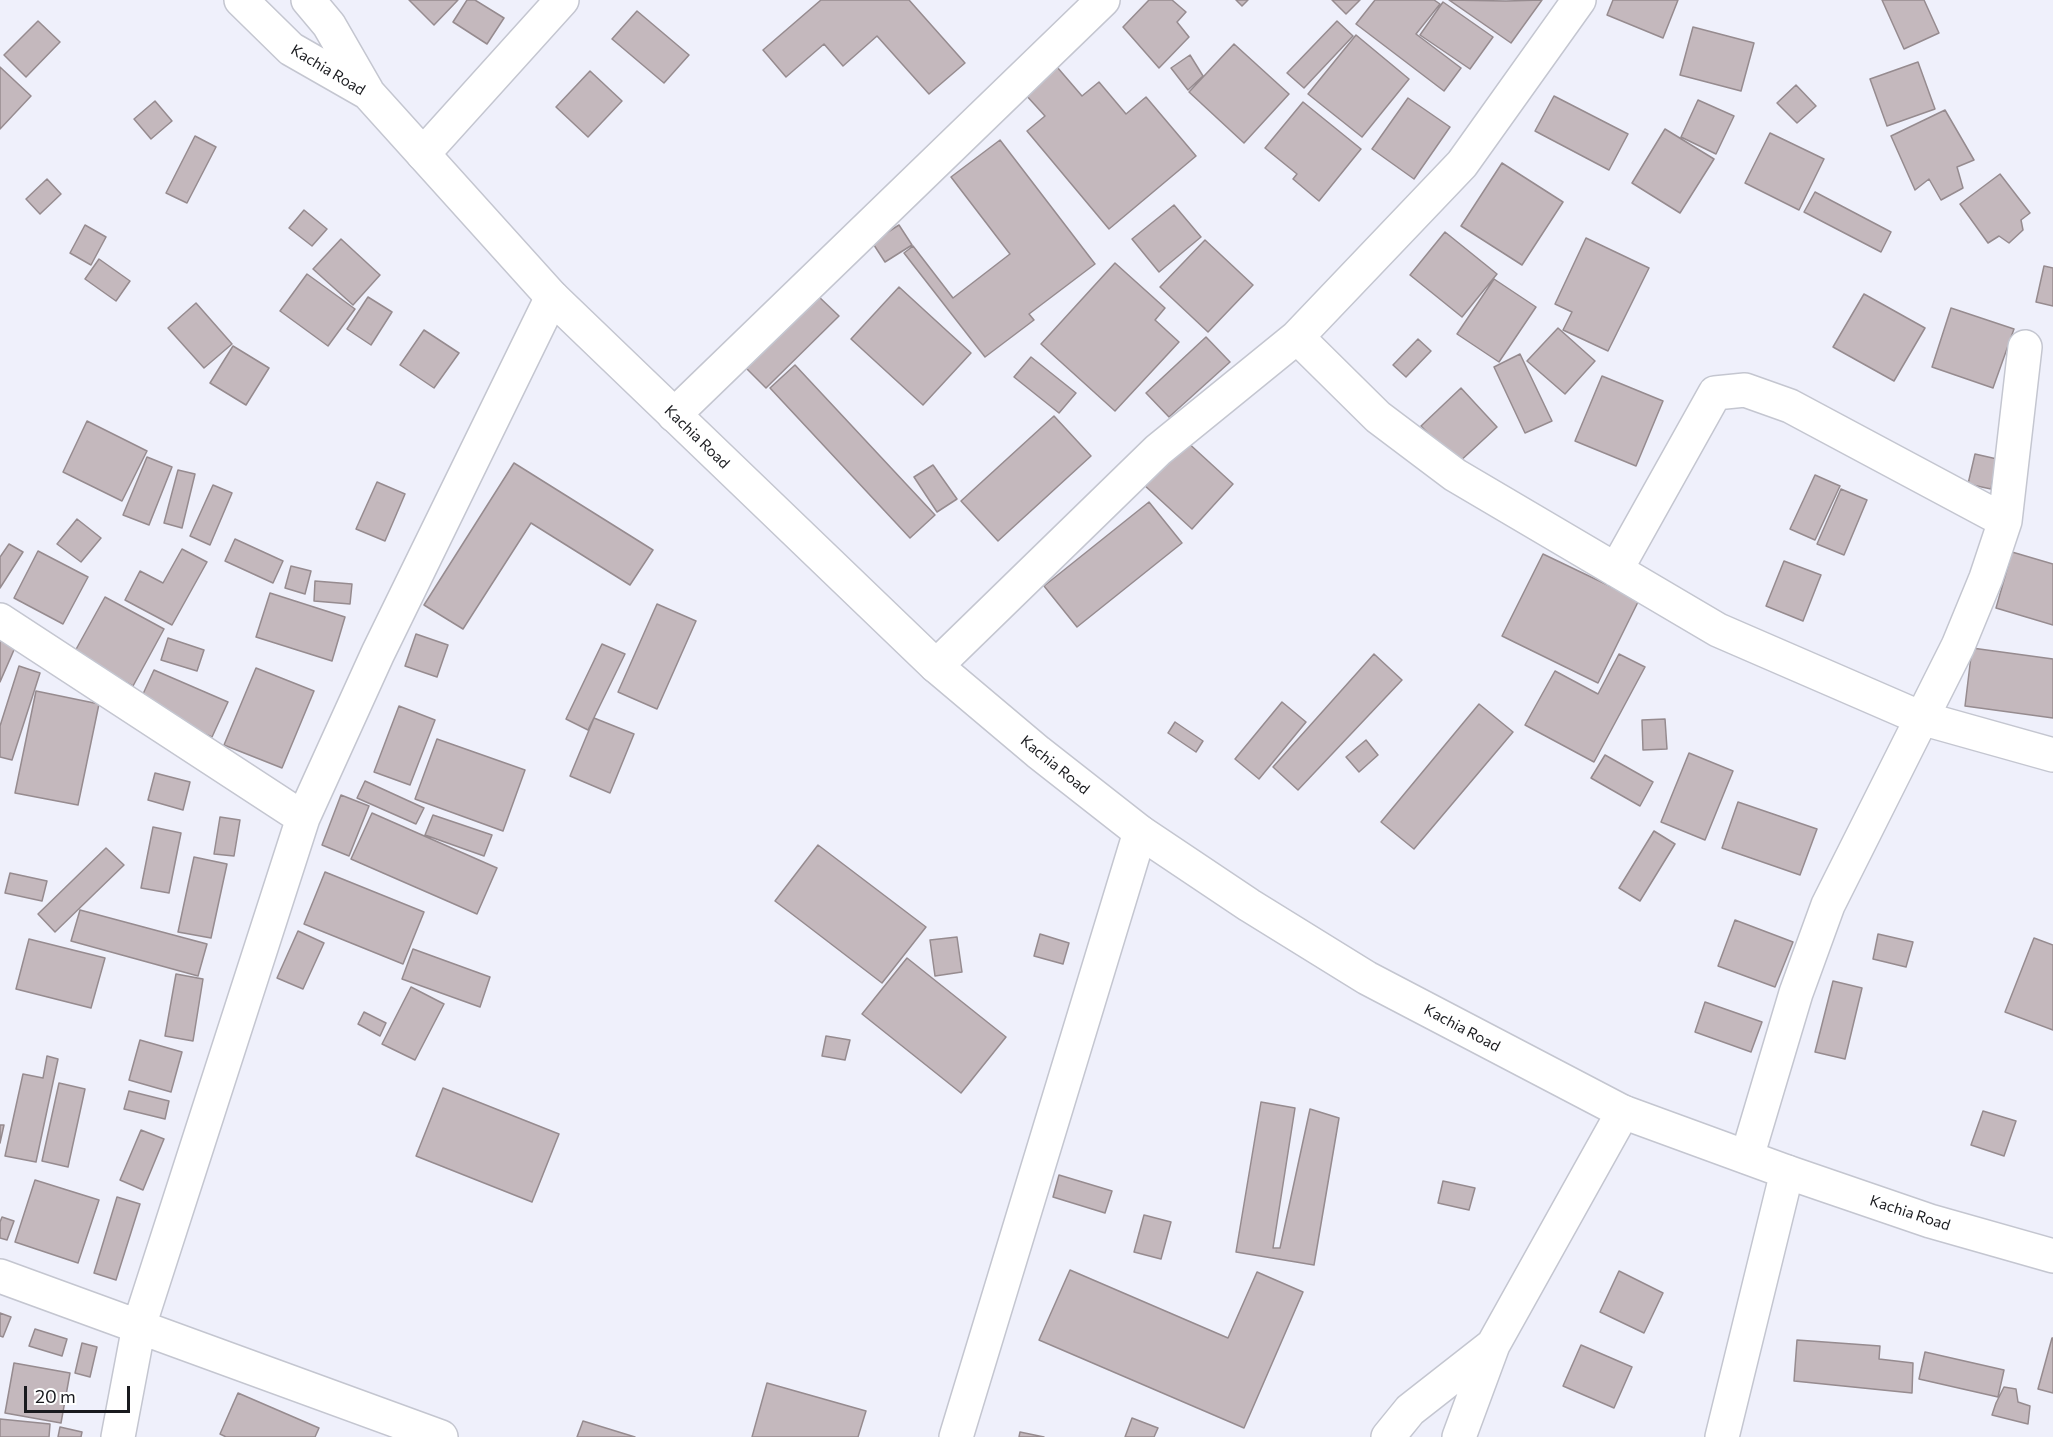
<!DOCTYPE html>
<style>
body{margin:0}
#map{position:relative;width:2053px;height:1437px;overflow:hidden;background:#eff0fb;font-family:Commissioner,sans-serif}
canvas{display:block}
.scale{position:absolute;left:24px;top:1386px;width:106px;height:27px;box-sizing:border-box;border:3px solid #191a1e;border-top:0;padding-left:8px;font-size:18px;line-height:21px;white-space:nowrap;color:#191a1e;-webkit-text-stroke:4px #fff;paint-order:stroke}
</style>
<div id="map">
<canvas width="2053" height="1437"></canvas>
<div class="scale">20 m</div>
</div>
<script>
const ctx = document.querySelector('canvas').getContext('2d');
ctx.lineJoin = 'round';
function fill(path, color) {
  ctx.fillStyle = color;
  ctx.fill(path, 'evenodd');
}
function trace(path, color, width, dash) {
  ctx.strokeStyle = color;
  ctx.lineWidth = width;
  ctx.lineCap = dash ? 'butt' : 'round';
  ctx.setLineDash(dash || []);
  ctx.stroke(path);
}
function label(font, color, halo, rows, align = 'center') {
  ctx.font = font + ' Commissioner,sans-serif';
  ctx.lineWidth = 4.5;
  ctx.setLineDash([]);
  ctx.textBaseline = 'middle';
  ctx.strokeStyle = halo;
  ctx.fillStyle = color;
  for (const [text, x, y, turn = 0] of rows) {
    ctx.save();
    ctx.translate(x, y);
    ctx.rotate((+turn || 0) * Math.PI / 180);
    ctx.textAlign = isNaN(turn) ? turn : align;
    if (halo) ctx.strokeText(text, 0, 0);
    ctx.fillText(text, 0, 0);
    ctx.restore();
  }
}
const building = new Path2D(`
 M 409,0 L 458,0 L 434,25 Z
 M 467,0 L 475,0 L 504,18 L 487,44 L 453,22 Z
 M 821,0 L 909,0 L 965,63 L 929,94 L 877,36 L 843,66 L 824,44 L 786,77 L 763,50 Z
 M 1149,0 L 1172,0 L 1186,12 L 1177,22 L 1189,37 L 1159,68 L 1123,27 Z
 M 1236,0 L 1248,0 L 1242,6 Z
 M 1332,0 L 1360,0 L 1346,14 Z
 M 1375,0 L 1434,0 L 1440,4 L 1416,34 L 1461,68 L 1444,91 L 1356,24 Z
 M 1449,0 L 1506,1 L 1542,0 L 1511,43 Z
 M 1613,0 L 1678,0 L 1663,38 L 1607,15 Z
 M 1882,0 L 1924,0 L 1939,33 L 1904,49 Z
 M 1443,2 L 1493,37 L 1470,69 L 1420,35 Z
 M 637,11 L 689,55 L 664,83 L 612,39 Z
 M 38,21 L 60,42 L 26,77 L 4,55 Z
 M 1337,21 L 1353,36 L 1304,88 L 1287,73 Z
 M 1693,27 L 1754,43 L 1741,91 L 1680,75 Z
 M 1356,35 L 1409,79 L 1362,137 L 1308,94 Z
 M 1234,44 L 1289,94 L 1244,143 L 1189,92 Z
 M 1190,55 L 1203,76 L 1188,90 L 1171,68 Z
 M 1918,62 L 1935,109 L 1887,126 L 1870,79 Z
 M 0,67 L 31,96 L 0,129 Z
 M 1057,67 L 1082,96 L 1099,82 L 1126,114 L 1146,97 L 1196,156 L 1109,229 L 1027,131 L 1045,116 L 1025,94 Z
 M 590,71 L 622,101 L 588,137 L 556,107 Z
 M 1796,85 L 1816,106 L 1797,123 L 1777,103 Z
 M 1554,96 L 1628,134 L 1609,170 L 1535,131 Z
 M 1408,98 L 1450,127 L 1414,179 L 1372,149 Z
 M 1698,100 L 1734,116 L 1716,154 L 1681,137 Z
 M 155,101 L 172,121 L 151,139 L 134,119 Z
 M 1303,102 L 1361,149 L 1319,201 L 1293,179 L 1297,174 L 1265,148 Z
 M 1945,110 L 1974,160 L 1957,167 L 1963,188 L 1941,200 L 1929,179 L 1915,190 L 1891,136 Z
 M 1665,129 L 1714,159 L 1680,213 L 1632,183 Z
 M 1770,133 L 1824,159 L 1799,210 L 1745,183 Z
 M 195,136 L 216,147 L 187,203 L 166,193 Z
 M 1000,140 L 1095,264 L 1029,314 L 1034,320 L 985,357 L 904,253 L 913,246 L 953,298 L 1010,254 L 951,177 Z
 M 1502,163 L 1563,202 L 1522,265 L 1461,226 Z
 M 2000,174 L 2030,213 L 2021,220 L 2023,230 L 2009,243 L 1999,236 L 1988,243 L 1960,204 Z
 M 47,179 L 61,194 L 40,214 L 26,199 Z
 M 1815,192 L 1891,232 L 1881,252 L 1804,212 Z
 M 1174,205 L 1201,237 L 1159,272 L 1132,239 Z
 M 304,210 L 327,229 L 312,246 L 289,228 Z
 M 85,225 L 106,237 L 91,265 L 70,253 Z
 M 899,225 L 912,245 L 885,262 L 872,242 Z
 M 1445,232 L 1497,274 L 1462,317 L 1410,275 Z
 M 1586,238 L 1649,268 L 1608,351 L 1563,330 L 1572,312 L 1555,304 Z
 M 341,239 L 380,275 L 353,305 L 313,269 Z
 M 1205,240 L 1253,285 L 1208,332 L 1160,287 Z
 M 99,259 L 130,281 L 116,301 L 85,279 Z
 M 1115,263 L 1165,308 L 1155,320 L 1179,342 L 1115,411 L 1041,344 Z
 M 2044,266 L 2053,268 L 2053,306 L 2036,302 Z
 M 307,274 L 355,309 L 328,346 L 280,311 Z
 M 1494,279 L 1536,307 L 1499,362 L 1457,334 Z
 M 899,287 L 971,353 L 923,405 L 851,339 Z
 M 1864,294 L 1925,328 L 1894,381 L 1833,347 Z
 M 817,295 L 839,316 L 766,388 L 745,367 Z
 M 368,297 L 392,312 L 371,345 L 347,329 Z
 M 196,303 L 232,344 L 204,368 L 168,328 Z
 M 1951,308 L 2014,329 L 1993,388 L 1932,367 Z
 M 1558,328 L 1595,361 L 1565,394 L 1527,361 Z
 M 424,330 L 459,353 L 434,388 L 400,365 Z
 M 1206,337 L 1230,362 L 1169,417 L 1146,393 Z
 M 1418,339 L 1431,351 L 1406,377 L 1393,365 Z
 M 233,346 L 269,368 L 246,405 L 210,383 Z
 M 1520,354 L 1552,421 L 1525,433 L 1494,367 Z
 M 1031,357 L 1076,393 L 1059,413 L 1014,377 Z
 M 795,365 L 935,515 L 910,538 L 770,388 Z
 M 1602,376 L 1663,401 L 1636,466 L 1575,441 Z
 M 1461,388 L 1497,427 L 1457,464 L 1421,426 Z
 M 1054,416 L 1091,456 L 998,541 L 961,501 Z
 M 87,421 L 147,451 L 122,501 L 63,472 Z
 M 1185,440 L 1233,484 L 1192,529 L 1143,484 Z
 M 1975,454 L 1997,459 L 1991,489 L 1968,484 Z
 M 147,457 L 172,467 L 149,525 L 123,515 Z
 M 514,463 L 653,550 L 630,585 L 531,523 L 463,629 L 424,605 Z
 M 933,465 L 957,499 L 937,512 L 914,477 Z
 M 178,470 L 195,474 L 182,528 L 164,523 Z
 M 1815,475 L 1840,486 L 1815,540 L 1790,529 Z
 M 377,482 L 405,494 L 385,541 L 356,529 Z
 M 213,485 L 232,493 L 210,545 L 190,536 Z
 M 1841,489 L 1867,500 L 1844,555 L 1817,544 Z
 M 1149,502 L 1182,543 L 1077,627 L 1044,586 Z
 M 77,519 L 101,538 L 81,562 L 57,544 Z
 M 235,539 L 283,561 L 273,583 L 225,561 Z
 M 9,544 L 23,552 L 0,588 L 0,557 Z
 M 182,549 L 207,562 L 172,625 L 125,600 L 140,571 L 163,583 Z
 M 38,551 L 88,577 L 63,624 L 14,598 Z
 M 2012,552 L 2053,564 L 2053,625 L 1996,608 Z
 M 1543,554 L 1639,600 L 1598,683 L 1502,636 Z
 M 1784,561 L 1821,575 L 1803,621 L 1766,606 Z
 M 291,566 L 311,571 L 305,594 L 285,588 Z
 M 315,581 L 352,584 L 350,604 L 314,601 Z
 M 270,593 L 345,617 L 332,661 L 256,637 Z
 M 105,597 L 164,629 L 133,686 L 74,653 Z
 M 657,604 L 696,621 L 657,709 L 618,692 Z
 M 416,634 L 448,645 L 437,677 L 405,666 Z
 M 0,636 L 17,643 L 0,682 Z
 M 168,638 L 204,650 L 197,671 L 161,660 Z
 M 602,644 L 625,654 L 588,730 L 566,719 Z
 M 1972,648 L 2053,659 L 2053,718 L 1965,706 Z
 M 1374,654 L 1402,680 L 1298,790 L 1273,767 Z
 M 1619,654 L 1645,667 L 1594,762 L 1525,725 L 1555,671 L 1598,694 Z
 M 19,666 L 40,673 L 12,760 L 0,757 L 0,726 Z
 M 256,668 L 314,691 L 282,768 L 224,745 Z
 M 154,670 L 228,702 L 212,737 L 138,705 Z
 M 36,691 L 99,704 L 78,805 L 15,793 Z
 M 1282,702 L 1306,722 L 1259,779 L 1235,759 Z
 M 1479,704 L 1513,732 L 1414,849 L 1381,822 Z
 M 399,706 L 435,720 L 410,785 L 374,772 Z
 M 594,718 L 634,734 L 610,793 L 570,776 Z
 M 1665,719 L 1667,749 L 1643,750 L 1642,720 Z
 M 1175,722 L 1203,741 L 1196,752 L 1168,733 Z
 M 437,739 L 525,770 L 503,831 L 415,799 Z
 M 1366,740 L 1378,755 L 1359,772 L 1346,757 Z
 M 1689,753 L 1733,771 L 1705,840 L 1661,822 Z
 M 1605,755 L 1653,782 L 1640,806 L 1591,778 Z
 M 155,773 L 190,782 L 183,810 L 148,800 Z
 M 365,781 L 424,808 L 416,824 L 357,798 Z
 M 341,795 L 369,806 L 349,856 L 322,845 Z
 M 1738,802 L 1817,829 L 1800,875 L 1722,848 Z
 M 372,813 L 497,868 L 477,914 L 351,859 Z
 M 433,815 L 492,835 L 484,856 L 425,835 Z
 M 220,817 L 240,820 L 234,856 L 214,854 Z
 M 153,827 L 181,833 L 169,893 L 141,888 Z
 M 1654,831 L 1675,844 L 1640,901 L 1619,888 Z
 M 818,845 L 926,927 L 882,983 L 775,901 Z
 M 106,848 L 124,865 L 55,932 L 38,914 Z
 M 194,857 L 227,864 L 211,938 L 178,932 Z
 M 325,872 L 424,912 L 403,964 L 304,924 Z
 M 10,873 L 47,881 L 42,901 L 5,893 Z
 M 80,910 L 207,944 L 198,976 L 71,941 Z
 M 1735,920 L 1793,942 L 1775,987 L 1718,966 Z
 M 298,931 L 324,943 L 303,989 L 277,978 Z
 M 1040,934 L 1069,943 L 1063,964 L 1034,956 Z
 M 1878,934 L 1913,942 L 1906,967 L 1873,959 Z
 M 957,937 L 962,972 L 935,976 L 930,940 Z
 M 2034,938 L 2053,945 L 2053,1030 L 2005,1012 Z
 M 29,939 L 105,958 L 91,1008 L 16,989 Z
 M 413,949 L 490,977 L 480,1007 L 402,979 Z
 M 907,958 L 1006,1037 L 961,1093 L 862,1014 Z
 M 176,974 L 203,979 L 193,1041 L 165,1036 Z
 M 1833,981 L 1862,988 L 1845,1059 L 1815,1052 Z
 M 411,987 L 444,1004 L 415,1060 L 382,1044 Z
 M 1705,1002 L 1762,1022 L 1751,1052 L 1695,1032 Z
 M 364,1012 L 386,1023 L 380,1036 L 358,1024 Z
 M 826,1036 L 850,1040 L 845,1060 L 822,1056 Z
 M 140,1040 L 182,1052 L 171,1092 L 129,1080 Z
 M 47,1056 L 58,1059 L 36,1162 L 5,1156 L 23,1074 L 43,1078 Z
 M 59,1083 L 85,1089 L 68,1167 L 42,1161 Z
 M 443,1088 L 559,1134 L 532,1202 L 416,1156 Z
 M 129,1091 L 169,1101 L 165,1119 L 124,1109 Z
 M 1261,1102 L 1295,1108 L 1273,1248 L 1280,1248 L 1310,1109 L 1339,1118 L 1314,1265 L 1236,1252 Z
 M 1983,1111 L 2016,1121 L 2004,1156 L 1971,1145 Z
 M 0,1125 L 4,1125 L 0,1143 Z
 M 141,1130 L 164,1139 L 143,1190 L 120,1180 Z
 M 1059,1175 L 1112,1191 L 1105,1213 L 1053,1197 Z
 M 35,1180 L 99,1200 L 78,1263 L 15,1242 Z
 M 1443,1181 L 1475,1188 L 1469,1210 L 1438,1203 Z
 M 117,1197 L 140,1204 L 116,1280 L 94,1273 Z
 M 1144,1215 L 1171,1222 L 1161,1259 L 1134,1252 Z
 M 2,1217 L 14,1221 L 7,1240 L 0,1238 L 0,1222 Z
 M 1070,1270 L 1228,1338 L 1257,1272 L 1303,1292 L 1244,1428 L 1039,1340 Z
 M 1619,1271 L 1663,1293 L 1644,1333 L 1600,1312 Z
 M 0,1313 L 11,1317 L 3,1337 L 0,1336 Z
 M 35,1329 L 67,1339 L 62,1356 L 29,1346 Z
 M 2052,1338 L 2053,1338 L 2053,1393 L 2038,1389 Z
 M 1797,1340 L 1880,1346 L 1879,1359 L 1913,1363 L 1912,1393 L 1794,1381 Z
 M 82,1343 L 97,1347 L 90,1377 L 75,1373 Z
 M 1581,1345 L 1632,1367 L 1614,1408 L 1563,1386 Z
 M 1925,1352 L 2004,1370 L 1998,1397 L 1919,1379 Z
 M 14,1363 L 70,1373 L 61,1423 L 5,1413 Z
 M 767,1383 L 866,1411 L 858,1437 L 752,1437 Z
 M 2004,1387 L 2016,1389 L 2018,1402 L 2030,1406 L 2028,1424 L 1992,1415 L 1996,1403 Z
 M 238,1393 L 319,1428 L 315,1437 L 226,1437 L 220,1434 Z
 M 1132,1418 L 1158,1428 L 1154,1437 L 1125,1437 Z
 M 0,1419 L 50,1424 L 49,1437 L 0,1437 Z
 M 583,1421 L 635,1437 L 577,1437 Z
 M 60,1427 L 82,1432 L 81,1437 L 58,1437 Z
 M 1020,1432 L 1044,1437 L 1019,1437 Z`);
fill(building, '#c4b8bd');
trace(building, '#968b8f', 1.5);
const minor = new Path2D(`
 M 423,154 L 562,0
 M 1297,337 L 1378,417 L 1455,475 L 1718,630 L 1921,718 L 2053,755
 M 674,415 L 1103,0
 M 1616,570 L 1715,393 L 1745,390 L 1790,406 L 2005,521
 M 0,620 L 303,818
 M 936,666 L 1158,450 L 1297,337 L 1462,164 L 1579,0
 M 1747,1157 L 1796,993 L 1828,905 L 1958,646 L 1986,578 L 2005,521 L 2025,347
 M 0,1276 L 441,1437
 M 118,1437 L 139,1326 L 303,818 L 378,653 L 552,297
 M 956,1437 L 1140,832
 M 1388,1437 L 1410,1410 L 1493,1345
 M 1459,1437 L 1493,1345 L 1623,1112
 M 1722,1437 L 1787,1172`);
const trunk = new Path2D(`
 M 241,0 L 291,49 L 368,93 L 552,297 L 936,666 L 1038,752 L 1140,832 L 1249,905 L 1367,978 L 1623,1112 L 1787,1172 L 1930,1221 L 2053,1256
 M 308,0 L 329,25 L 367,91`);
trace(minor, '#c4c6d0', 36);
trace(trunk, '#c4c6d0', 36);
trace(minor, '#fff', 33);
trace(trunk, '#fff', 33);
label('15px', '#191a1e', '#fff', [
 ["Kachia Road",328,70,31],
 ["Kachia Road",697,437,44],
 ["Kachia Road",1055,765,39],
 ["Kachia Road",1462,1028,28],
 ["Kachia Road",1910,1213,18]
]);
</script>
